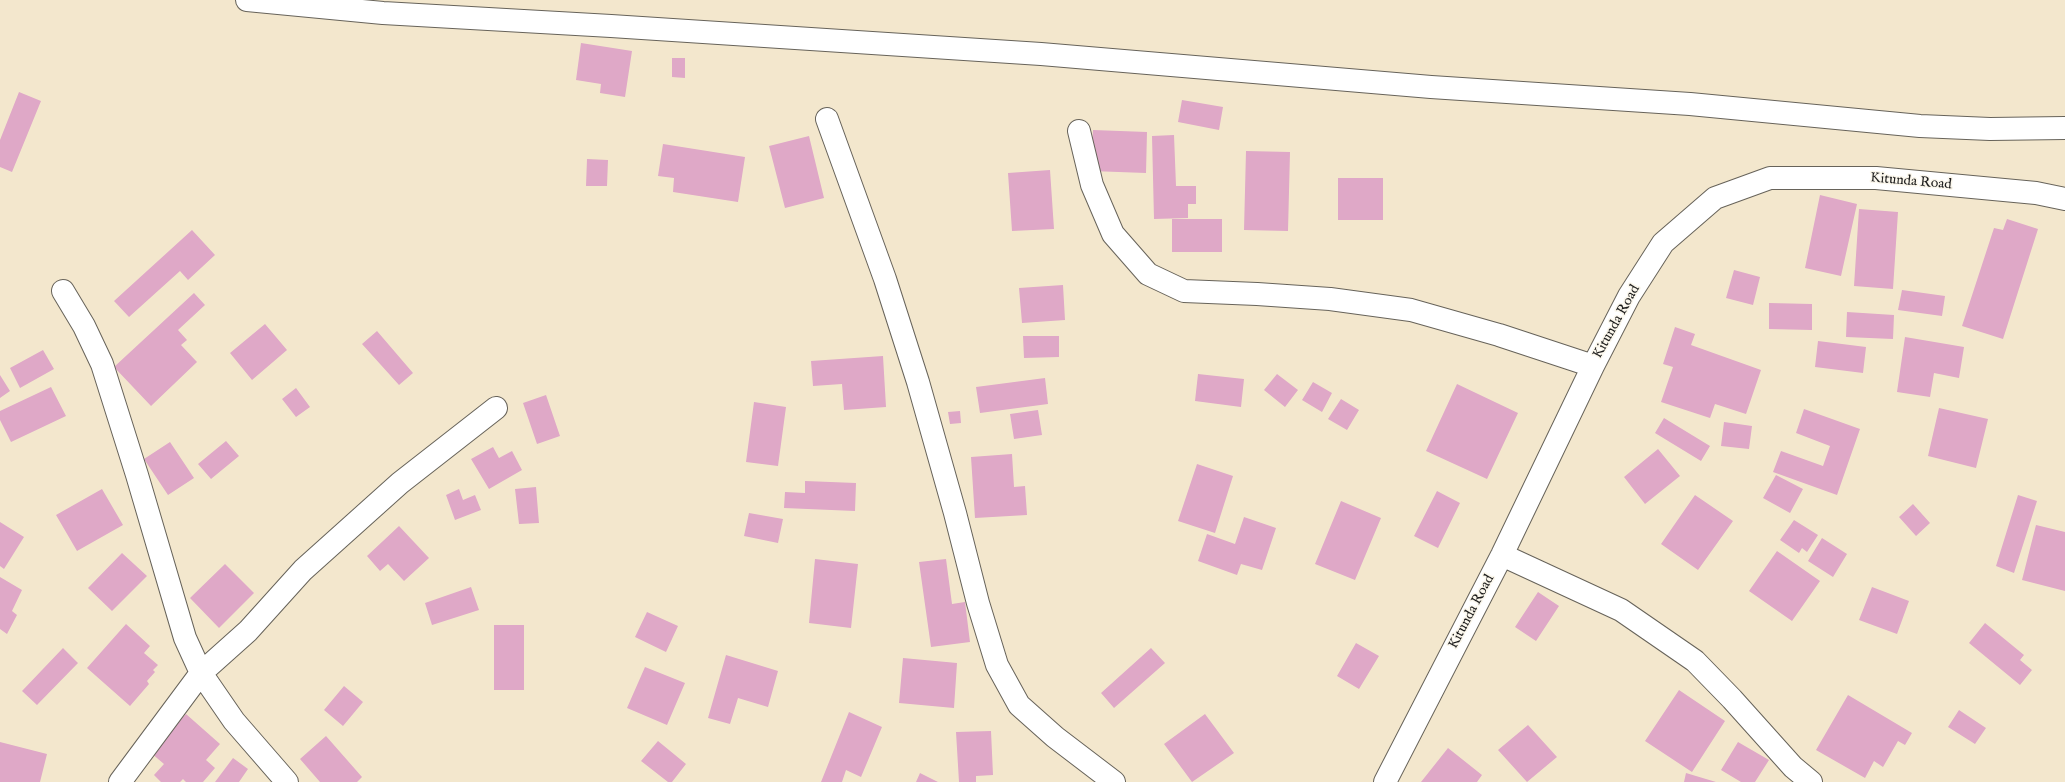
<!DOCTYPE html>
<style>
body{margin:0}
canvas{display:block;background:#f3e7cd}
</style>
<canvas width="2065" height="782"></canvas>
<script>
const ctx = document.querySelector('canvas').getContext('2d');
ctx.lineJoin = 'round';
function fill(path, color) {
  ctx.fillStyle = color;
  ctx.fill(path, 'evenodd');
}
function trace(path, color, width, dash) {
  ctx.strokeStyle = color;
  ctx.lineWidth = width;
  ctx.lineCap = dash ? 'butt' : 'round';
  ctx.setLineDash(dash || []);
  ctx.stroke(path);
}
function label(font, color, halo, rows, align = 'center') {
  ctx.font = font + ' "IM FELL English",serif';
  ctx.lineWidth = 3;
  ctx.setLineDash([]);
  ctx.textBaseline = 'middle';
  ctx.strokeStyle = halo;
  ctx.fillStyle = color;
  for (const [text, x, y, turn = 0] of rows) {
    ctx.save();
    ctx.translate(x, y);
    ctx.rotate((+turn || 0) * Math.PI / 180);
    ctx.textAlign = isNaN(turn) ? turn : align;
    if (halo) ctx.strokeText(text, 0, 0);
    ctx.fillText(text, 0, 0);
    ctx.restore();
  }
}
fill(new Path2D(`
 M 581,43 L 632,51 L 625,97 L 600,93 L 601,84 L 576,80 Z
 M 672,58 L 685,58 L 685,78 L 672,77 Z
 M 19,92 L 41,101 L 12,172 L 0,167 L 0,140 Z
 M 1182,100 L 1223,107 L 1219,130 L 1178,122 Z
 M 1093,130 L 1147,132 L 1146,173 L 1091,171 Z
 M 1174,135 L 1176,186 L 1196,186 L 1196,204 L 1188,204 L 1188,218 L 1154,219 L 1152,136 Z
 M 809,136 L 824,198 L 785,208 L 769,146 Z
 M 663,144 L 745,157 L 738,202 L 673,192 L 674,178 L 658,176 Z
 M 1246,151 L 1290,152 L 1288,231 L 1244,230 Z
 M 587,159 L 608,160 L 607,186 L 586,186 Z
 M 1050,170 L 1054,229 L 1012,231 L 1008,173 Z
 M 1338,178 L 1383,178 L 1383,220 L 1338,220 Z
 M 1820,195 L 1857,204 L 1841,276 L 1805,268 Z
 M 1859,209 L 1898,212 L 1893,289 L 1854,286 Z
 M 1172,219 L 1222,219 L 1222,252 L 1172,252 Z
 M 2007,219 L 2038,229 L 2003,339 L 1962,326 L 1994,228 L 2003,230 Z
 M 192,230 L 215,255 L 188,280 L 180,271 L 129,317 L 114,301 Z
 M 1734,270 L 1760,277 L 1753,305 L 1726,298 Z
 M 1063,285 L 1065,320 L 1022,323 L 1019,288 Z
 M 1902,290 L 1945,296 L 1942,316 L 1898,310 Z
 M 194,293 L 205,305 L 178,330 L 187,340 L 181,345 L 197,362 L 151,406 L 114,367 Z
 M 1769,303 L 1812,304 L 1812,330 L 1769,329 Z
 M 1847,312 L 1894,315 L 1893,339 L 1846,337 Z
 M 265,324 L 287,350 L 252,380 L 230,353 Z
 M 1675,327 L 1695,334 L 1691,345 L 1761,370 L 1746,414 L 1715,404 L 1710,418 L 1661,402 L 1673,367 L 1663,364 Z
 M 377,331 L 413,373 L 399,385 L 362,344 Z
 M 1023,336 L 1059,336 L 1059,357 L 1024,358 Z
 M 1905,337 L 1964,347 L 1959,378 L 1934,373 L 1930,397 L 1897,392 Z
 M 1818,341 L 1866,347 L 1863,373 L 1815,367 Z
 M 43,350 L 54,369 L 20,388 L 10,368 Z
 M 883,356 L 886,407 L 844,410 L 842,384 L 813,386 L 811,361 Z
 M 1198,374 L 1244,379 L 1241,407 L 1195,401 Z
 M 1277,374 L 1298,390 L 1285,407 L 1264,390 Z
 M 0,375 L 10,391 L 0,398 Z
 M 1045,378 L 1048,404 L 980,413 L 976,387 Z
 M 1313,382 L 1332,393 L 1322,412 L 1302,400 Z
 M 1457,384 L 1518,413 L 1487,479 L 1426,451 Z
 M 51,387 L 66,416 L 11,442 L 0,420 L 0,411 Z
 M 296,388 L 310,407 L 296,417 L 282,399 Z
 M 546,395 L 560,436 L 537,444 L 523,403 Z
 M 1341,399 L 1359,410 L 1347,430 L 1328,419 Z
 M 754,402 L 786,407 L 778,466 L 746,462 Z
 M 1939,408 L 1988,419 L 1976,468 L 1928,456 Z
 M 1804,409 L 1860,429 L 1837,495 L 1773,472 L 1781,451 L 1823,466 L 1830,446 L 1796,433 Z
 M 1038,410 L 1042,435 L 1014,439 L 1010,414 Z
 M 960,411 L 961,423 L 950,424 L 948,412 Z
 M 1664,418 L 1710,446 L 1701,461 L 1655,433 Z
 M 1724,422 L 1752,426 L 1749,449 L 1721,446 Z
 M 226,441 L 239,456 L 211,479 L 198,464 Z
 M 170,442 L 194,478 L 168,495 L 144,459 Z
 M 493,447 L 499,458 L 512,451 L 522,470 L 489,489 L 471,459 Z
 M 1658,449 L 1680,476 L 1645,504 L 1624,477 Z
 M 1012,454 L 1014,487 L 1025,486 L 1027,515 L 975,518 L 971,457 Z
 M 1197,464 L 1233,476 L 1215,533 L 1178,521 Z
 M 1776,475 L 1803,489 L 1790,513 L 1763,498 Z
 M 805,481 L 856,483 L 855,511 L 784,508 L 785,492 L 805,493 Z
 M 536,487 L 539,523 L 519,524 L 515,489 Z
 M 102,489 L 123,525 L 77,551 L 56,515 Z
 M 459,489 L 463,500 L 475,495 L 481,510 L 455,520 L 446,495 Z
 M 1437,491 L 1460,503 L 1438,548 L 1414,536 Z
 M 1695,495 L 1733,521 L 1698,570 L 1661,544 Z
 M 2018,495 L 2037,501 L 2014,573 L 1996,566 Z
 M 1341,501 L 1381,518 L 1355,580 L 1315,564 Z
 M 1913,504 L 1930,523 L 1916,536 L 1899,517 Z
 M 749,513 L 783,519 L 778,543 L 744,536 Z
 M 1244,517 L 1276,528 L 1262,570 L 1241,564 L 1237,575 L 1198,561 L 1207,534 L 1235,544 Z
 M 1794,520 L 1818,535 L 1807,552 L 1802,548 L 1799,553 L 1780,540 Z
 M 0,522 L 24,537 L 4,569 L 0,566 Z
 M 2036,525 L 2065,532 L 2065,591 L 2022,580 Z
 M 399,526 L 429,558 L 404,581 L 388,564 L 380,571 L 367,556 Z
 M 1822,538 L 1847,554 L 1833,577 L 1808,561 Z
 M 1777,551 L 1820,581 L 1792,621 L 1749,591 Z
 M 122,553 L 147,576 L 112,611 L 88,588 Z
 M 815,559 L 858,564 L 851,628 L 809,623 Z
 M 946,559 L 952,604 L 965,602 L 970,642 L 931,647 L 919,562 Z
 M 225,564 L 254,593 L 219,628 L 190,598 Z
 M 0,577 L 22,590 L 12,611 L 17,615 L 7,634 L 0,629 Z
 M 471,587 L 479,610 L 432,625 L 425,603 Z
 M 1872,587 L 1909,601 L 1897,634 L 1859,620 Z
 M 1538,592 L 1559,606 L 1536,641 L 1515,627 Z
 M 647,612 L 678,626 L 666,652 L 635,637 Z
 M 1985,623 L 2024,655 L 2020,660 L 2032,670 L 2020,685 L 1969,643 Z
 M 126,624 L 150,646 L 144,653 L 158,665 L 153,670 L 155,672 L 147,681 L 149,684 L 130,706 L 87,668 Z
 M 494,625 L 524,625 L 524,690 L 494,690 Z
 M 1356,643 L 1379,656 L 1359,689 L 1337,676 Z
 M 63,648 L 78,663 L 37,705 L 22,691 Z
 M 1151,648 L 1165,663 L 1114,708 L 1101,693 Z
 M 726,655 L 778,671 L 768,707 L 738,698 L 730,724 L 708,718 Z
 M 903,658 L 957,663 L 954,708 L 899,703 Z
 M 645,667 L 685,683 L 667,725 L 627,708 Z
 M 344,686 L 363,702 L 343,726 L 324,710 Z
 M 1679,690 L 1725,721 L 1692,772 L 1645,741 Z
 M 1848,695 L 1912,733 L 1905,745 L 1898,741 L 1883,767 L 1874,761 L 1865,778 L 1816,750 Z
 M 1959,710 L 1986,728 L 1975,744 L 1948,727 Z
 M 849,712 L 882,727 L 861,777 L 846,770 L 842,782 L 821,782 Z
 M 186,714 L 220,744 L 206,760 L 215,768 L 203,782 L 186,782 L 183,779 L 180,782 L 161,782 L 154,775 L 164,764 L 151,753 Z
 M 1205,714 L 1234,753 L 1192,782 L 1164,744 Z
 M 1528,725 L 1557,757 L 1527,782 L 1498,750 Z
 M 991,731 L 993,775 L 976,776 L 976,782 L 959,782 L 956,732 Z
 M 326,736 L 362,777 L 357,782 L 320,782 L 300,759 Z
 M 658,741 L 686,764 L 672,782 L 668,782 L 641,761 Z
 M 0,742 L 47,754 L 40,782 L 0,782 Z
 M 1738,742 L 1769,760 L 1755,782 L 1741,782 L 1721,770 Z
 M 1448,748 L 1482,775 L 1477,782 L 1421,782 Z
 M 233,758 L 248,769 L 239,782 L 215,782 Z
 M 920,773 L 938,782 L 916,782 Z
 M 1686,773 L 1716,782 L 1684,782 Z`), '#dfa8c7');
const minor = new Path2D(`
 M 247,0 L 383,13 L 611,26 L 1041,54 L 1431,87 L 1690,104 L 1920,126 L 1990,129 L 2065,128
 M 827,119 L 885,279 L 918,382 L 955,513 L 978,603 L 997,665 L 1019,705 L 1055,737 L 1114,782
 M 1079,131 L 1092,185 L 1113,234 L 1148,274 L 1184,291 L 1257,294 L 1330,299 L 1411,310 L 1499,335 L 1593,366
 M 63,291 L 84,326 L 102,364 L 137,475 L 185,638 L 201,673 L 234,721 L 287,782
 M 1502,555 L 1621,610 L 1695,661 L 1732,699 L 1793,767 L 1811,782
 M 120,782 L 201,673 L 248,631 L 303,570 L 400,483 L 496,408
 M 1385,782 L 1502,555 L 1593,366 L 1629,296 L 1663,243 L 1715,198 L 1770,178 L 1876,178 L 2036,193 L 2065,199`);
trace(minor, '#67635a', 24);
trace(minor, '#fff', 22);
label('14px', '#1c1c1c', '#fbf7ec', [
 ["Kitunda Road",1911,182,5],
 ["Kitunda Road",1617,322,-61],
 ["Kitunda Road",1472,612,-62]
]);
</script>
